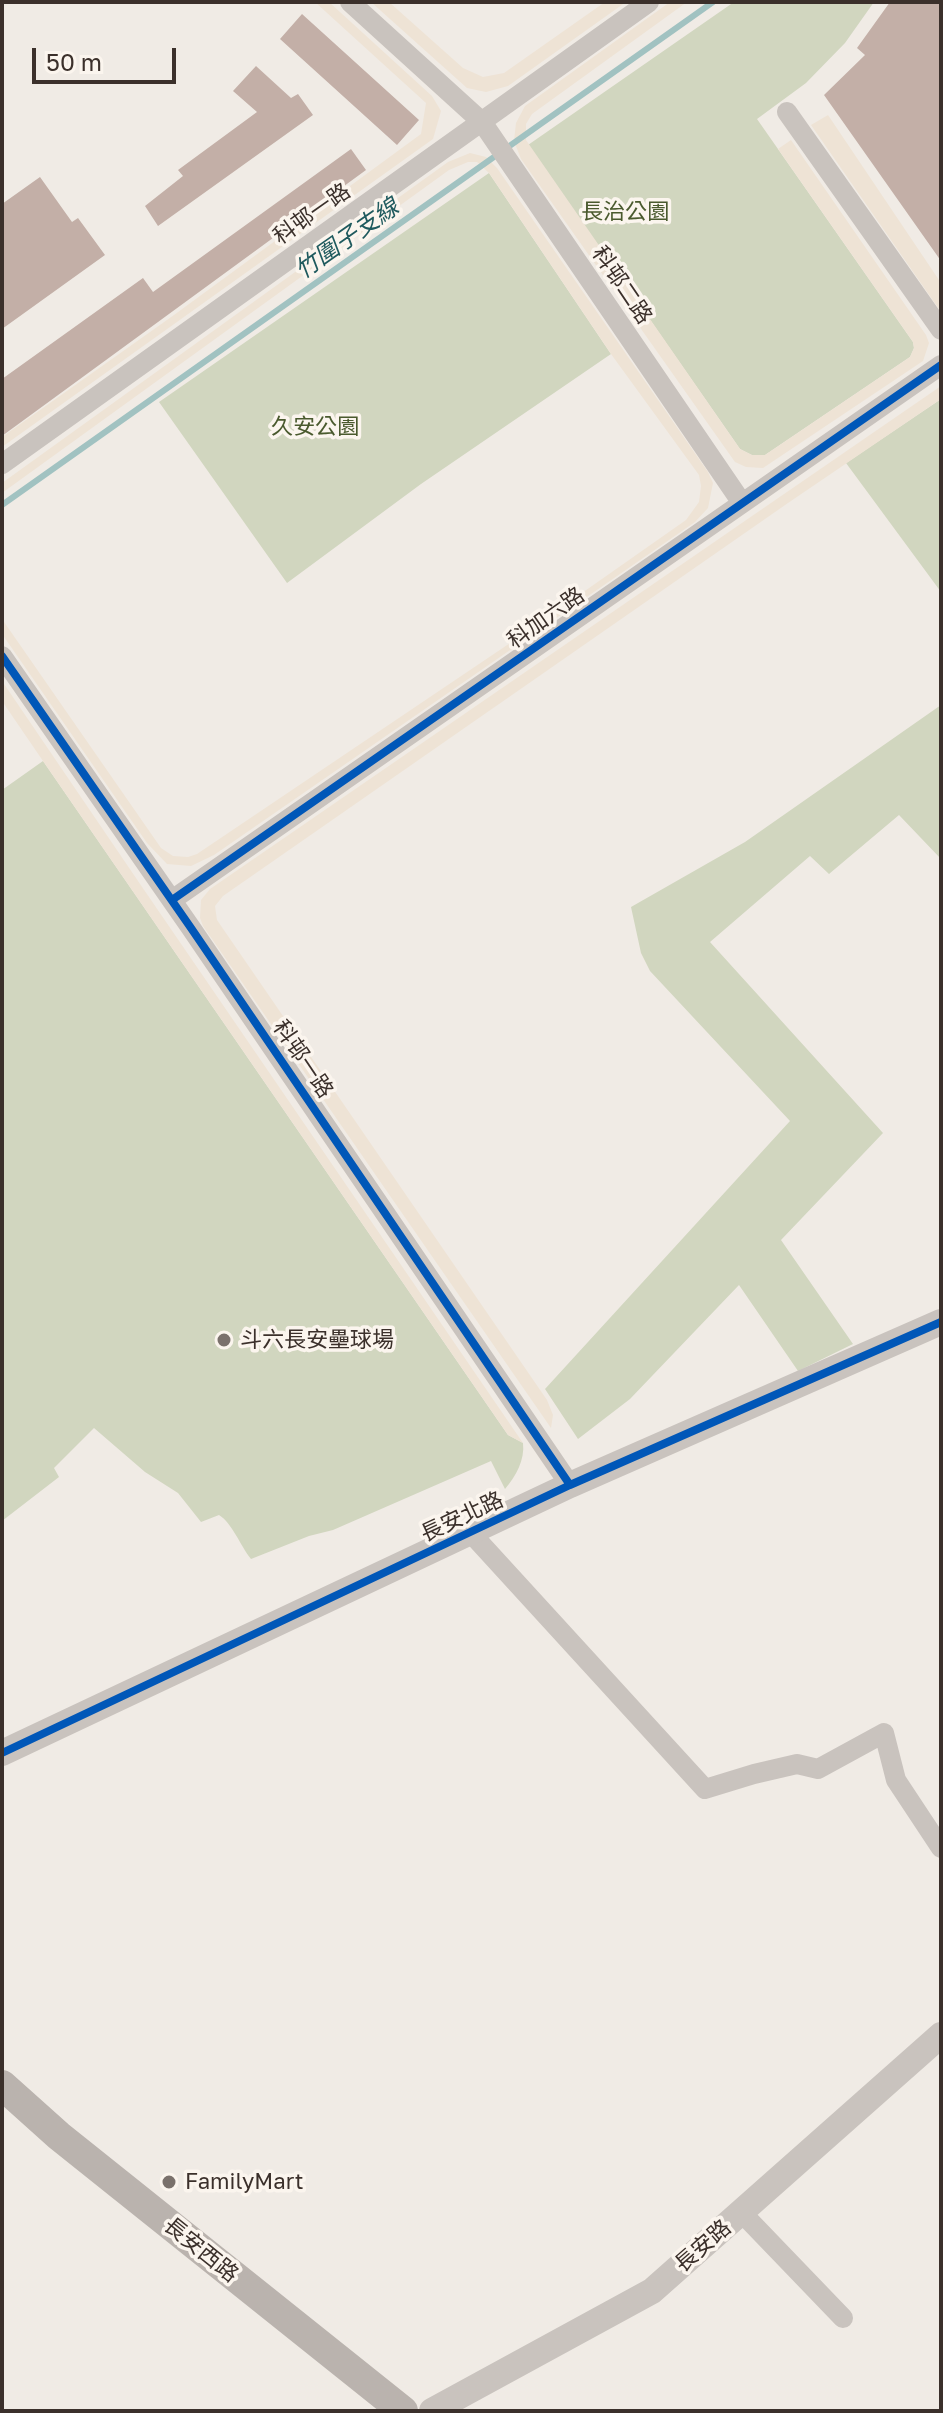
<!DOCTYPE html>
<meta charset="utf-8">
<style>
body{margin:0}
#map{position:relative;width:943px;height:2413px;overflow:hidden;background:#f0ebe5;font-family:"Golos Text",sans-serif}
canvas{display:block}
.frame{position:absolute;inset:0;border:4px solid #3b302b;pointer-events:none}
.scale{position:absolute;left:32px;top:48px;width:144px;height:36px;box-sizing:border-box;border:4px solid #3b302b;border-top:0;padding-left:10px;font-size:24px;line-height:28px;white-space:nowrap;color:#3b302b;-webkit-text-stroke:6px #fbf5ee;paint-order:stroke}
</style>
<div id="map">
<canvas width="943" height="2413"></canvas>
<div class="frame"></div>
<div class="scale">50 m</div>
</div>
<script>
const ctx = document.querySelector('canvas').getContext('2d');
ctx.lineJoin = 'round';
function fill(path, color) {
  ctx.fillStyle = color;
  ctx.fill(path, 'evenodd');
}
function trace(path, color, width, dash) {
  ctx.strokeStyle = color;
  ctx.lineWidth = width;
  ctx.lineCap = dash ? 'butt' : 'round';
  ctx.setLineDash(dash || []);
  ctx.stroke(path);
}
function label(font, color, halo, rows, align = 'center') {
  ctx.font = font + ' "Golos Text","Noto Sans TC",sans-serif';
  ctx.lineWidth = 7;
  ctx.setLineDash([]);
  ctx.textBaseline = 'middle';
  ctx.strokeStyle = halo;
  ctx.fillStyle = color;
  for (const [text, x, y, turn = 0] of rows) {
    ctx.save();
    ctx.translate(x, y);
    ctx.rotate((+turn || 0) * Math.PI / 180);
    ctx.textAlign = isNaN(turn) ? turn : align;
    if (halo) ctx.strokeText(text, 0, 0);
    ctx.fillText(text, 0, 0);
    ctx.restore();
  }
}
fill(new Path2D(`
 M 734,2 L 874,2 L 845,43 L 806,83 L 757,119 L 913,342 L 914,348 L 910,357 L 765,455 L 752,455 L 740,449 L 528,145 Z
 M 489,173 L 611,354 L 421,484 L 287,583 L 159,402 Z
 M 941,399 L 941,592 L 846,463 Z
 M 941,705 L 941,859 L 899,815 L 829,874 L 810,856 L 710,942 L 883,1133 L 781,1240 L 853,1344 L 798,1371 L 739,1285 L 630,1399 L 578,1439 L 545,1389 L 790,1121 L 650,971 L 641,953 L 631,907 L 745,842 Z
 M 43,761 L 508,1435 L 523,1443 C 525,1460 516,1476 505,1489 L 491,1461 L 333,1530 L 309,1536 L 251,1559 C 240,1545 232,1523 219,1515 L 201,1522 L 178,1493 L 145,1472 L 94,1428 L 54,1468 L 59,1477 L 2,1521 L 2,790 Z`), '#d1d6bf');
fill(new Path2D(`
 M 315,2 L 329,2 L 432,96 L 441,111 L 433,139 L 2,447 L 2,437 L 174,315 L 421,134 L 426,103 Z
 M 371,2 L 389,2 L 463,68 L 483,77 L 504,73 L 605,2 L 626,2 L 508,86 L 486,92 L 467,88 Z
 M 670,2 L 687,2 L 532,114 L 526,124 L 526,140 L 740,449 L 752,455 L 765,455 L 910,357 L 914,348 L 913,342 L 778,149 L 791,140 L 926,335 L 929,343 L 923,361 L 763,468 L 746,467 L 735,462 L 521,159 L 514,141 L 516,123 L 525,106 Z
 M 828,115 L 941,283 L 941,312 L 811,125 Z
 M 470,153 L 486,157 L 497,168 L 708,472 L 713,483 L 708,508 L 695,522 L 214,855 L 191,866 L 167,864 L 147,843 L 2,634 L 2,619 L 161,848 L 173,856 L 188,857 L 197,854 L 525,633 L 686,520 L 699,502 L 701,486 L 699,475 L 611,354 L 489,173 L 477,162 L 468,162 L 449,170 L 2,493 L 2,483 L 448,162 Z
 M 941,386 L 941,399 L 788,503 L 223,896 L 215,906 L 217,920 L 547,1400 L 553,1415 L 551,1428 L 203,926 L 200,918 L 201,900 L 210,889 Z
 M 2,681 L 138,881 L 523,1443 L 508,1435 L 43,761 L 2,701 Z`), '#eee3d5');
trace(new Path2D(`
 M 2,505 L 713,2`), '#a1c2c1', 6);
fill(new Path2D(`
 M 890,2 L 941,2 L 941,261 L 824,95 L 865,55 L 857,48 Z
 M 302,14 L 419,120 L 397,145 L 280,39 Z
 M 256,66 L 291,98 L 298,94 L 313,115 L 158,226 L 145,206 L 183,176 L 178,170 L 257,112 L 233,91 Z
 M 351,149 L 366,170 L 2,436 L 2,379 L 143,278 L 153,292 Z
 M 40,177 L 72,222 L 78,218 L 105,255 L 2,329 L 2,204 Z`), '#c3afa7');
trace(new Path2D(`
 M 350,2 L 482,122 L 742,503
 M 787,112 L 941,330
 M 2,464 L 649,2
 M 2,656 L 191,928 L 570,1485
 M 172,900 L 941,365
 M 470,1532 L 705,1789 L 754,1774 L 797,1764 L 818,1769 L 884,1733 L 896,1780 L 941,1848
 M 742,2213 L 843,2318`), '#c9c3be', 20);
trace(new Path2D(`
 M 2,1753 L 570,1485 L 941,1322
 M 432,2411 L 652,2291 L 941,2035`), '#c9c3be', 26);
trace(new Path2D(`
 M 2,2085 L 59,2136 L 403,2411`), '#bab3ae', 30);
trace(new Path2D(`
 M 2,656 L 191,928 L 570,1485
 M 172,900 L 941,365
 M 2,1753 L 570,1485 L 941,1322`), '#0057b8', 8);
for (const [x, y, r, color] of [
 [224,1340,8,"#7a716c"],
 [169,2182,8,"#7a716c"]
]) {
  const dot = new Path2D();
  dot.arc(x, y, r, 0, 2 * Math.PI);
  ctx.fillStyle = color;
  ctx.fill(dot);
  trace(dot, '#fbf5ee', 3);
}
label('22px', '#4a5a2e', '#fbf5ee', [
 ["長治公園",625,212],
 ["久安公園",315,427]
]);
label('22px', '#3b302b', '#fbf5ee', [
 ["科邨一路",312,214,-35],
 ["科邨二路",622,285,56],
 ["科加六路",546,618,-35],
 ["科邨一路",303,1059,56],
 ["長安北路",462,1517,-25],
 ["長安路",703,2246,-41],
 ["長安西路",201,2250,39]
]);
label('22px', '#3b302b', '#fbf5ee', [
 ["斗六長安壘球場",240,1340],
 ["FamilyMart",185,2182]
], 'left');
label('italic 24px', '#1f5a5e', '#fbf5ee', [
 ["竹圍子支線",347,239,-35]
]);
</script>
